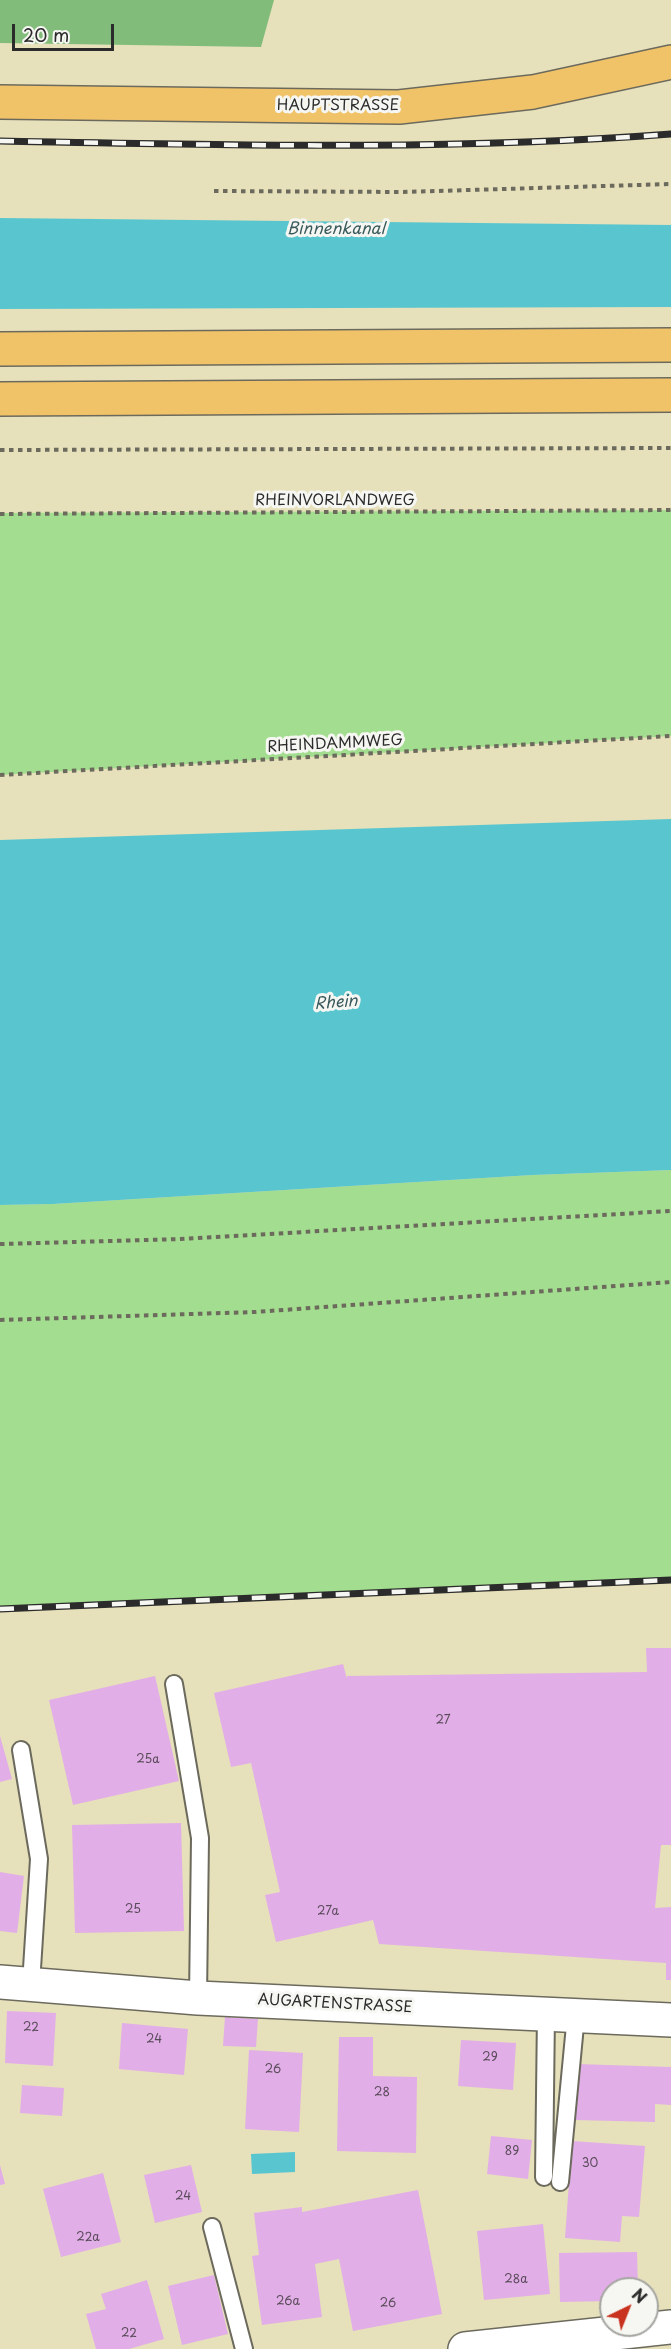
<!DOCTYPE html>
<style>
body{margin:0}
#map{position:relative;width:671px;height:2349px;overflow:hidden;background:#e6e0bb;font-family:"Playpen Sans",sans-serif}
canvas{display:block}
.north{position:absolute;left:599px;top:2277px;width:60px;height:60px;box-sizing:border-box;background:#f6f6f2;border:2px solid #a5a5a2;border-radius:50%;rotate:43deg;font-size:16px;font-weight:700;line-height:24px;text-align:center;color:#2b2b2b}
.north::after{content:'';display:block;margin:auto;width:21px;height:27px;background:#c8321e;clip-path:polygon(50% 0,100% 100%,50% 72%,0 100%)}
.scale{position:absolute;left:12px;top:24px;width:102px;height:27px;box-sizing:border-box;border:3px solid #2b2b2b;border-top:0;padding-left:8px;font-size:18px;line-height:21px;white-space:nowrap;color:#2b2b2b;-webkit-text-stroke:4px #f6f6f2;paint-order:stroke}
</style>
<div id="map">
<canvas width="671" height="2349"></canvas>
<div class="north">N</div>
<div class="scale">20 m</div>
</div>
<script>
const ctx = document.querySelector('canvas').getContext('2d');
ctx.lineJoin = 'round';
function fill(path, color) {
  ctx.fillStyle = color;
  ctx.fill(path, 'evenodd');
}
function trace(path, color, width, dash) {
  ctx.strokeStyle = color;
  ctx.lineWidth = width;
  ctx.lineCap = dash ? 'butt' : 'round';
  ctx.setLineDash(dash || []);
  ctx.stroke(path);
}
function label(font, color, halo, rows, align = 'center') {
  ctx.font = font + ' "Playpen Sans",sans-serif';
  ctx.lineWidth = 6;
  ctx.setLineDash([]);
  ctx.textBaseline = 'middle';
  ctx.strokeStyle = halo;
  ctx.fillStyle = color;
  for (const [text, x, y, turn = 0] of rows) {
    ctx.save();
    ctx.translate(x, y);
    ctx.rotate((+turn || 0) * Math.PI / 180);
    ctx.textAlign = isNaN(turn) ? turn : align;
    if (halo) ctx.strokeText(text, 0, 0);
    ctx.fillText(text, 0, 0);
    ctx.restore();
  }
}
fill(new Path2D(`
 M 671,510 L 671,736 L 0,775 L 0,513 Z
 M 671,1170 L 671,1579 L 0,1609 L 0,1205 L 53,1204 L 533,1175 Z`), '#a3dd8f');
fill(new Path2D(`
 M 0,0 L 274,0 L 261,47 L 0,43 Z`), '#82bc7a');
fill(new Path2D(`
 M 0,218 L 671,225 L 671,307 L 0,309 Z
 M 671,819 L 671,1170 L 533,1175 L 53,1204 L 0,1205 L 0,840 Z
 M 295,2152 L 295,2172 L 252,2174 L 251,2154 Z`), '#59c6cf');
fill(new Path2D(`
 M 646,1648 L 671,1648 L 671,1845 L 661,1845 L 655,1908 L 671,1907 L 671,1980 L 666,1980 L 666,1963 L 379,1944 L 373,1920 L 276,1942 L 265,1895 L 280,1892 L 251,1763 L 231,1767 L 214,1693 L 343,1664 L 347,1679 L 347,1676 L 647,1672 Z
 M 155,1676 L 179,1781 L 73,1805 L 49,1700 Z
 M 0,1736 L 12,1779 L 0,1782 Z
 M 181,1823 L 184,1931 L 75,1933 L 72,1825 Z
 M 0,1872 L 24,1876 L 17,1933 L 0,1931 Z
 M 7,2011 L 56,2013 L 53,2066 L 5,2063 Z
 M 225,2017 L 258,2019 L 256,2047 L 223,2046 Z
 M 122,2023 L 188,2029 L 184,2075 L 119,2069 Z
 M 339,2037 L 373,2037 L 373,2076 L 417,2077 L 416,2153 L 337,2151 Z
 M 461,2040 L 516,2043 L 513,2090 L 458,2086 Z
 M 249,2050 L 303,2053 L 299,2132 L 245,2129 Z
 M 576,2064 L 671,2067 L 671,2105 L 655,2104 L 655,2122 L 575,2120 Z
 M 22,2085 L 64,2088 L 62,2116 L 20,2113 Z
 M 491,2136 L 532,2140 L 528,2179 L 487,2174 Z
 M 572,2141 L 645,2146 L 639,2217 L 622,2216 L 620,2242 L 565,2238 Z
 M 0,2165 L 5,2184 L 0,2185 Z
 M 191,2165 L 202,2212 L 155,2223 L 144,2175 Z
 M 103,2173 L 121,2242 L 61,2257 L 43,2189 Z
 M 418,2190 L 442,2314 L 353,2331 L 339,2259 L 315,2264 L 322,2317 L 262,2325 L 252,2256 L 259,2255 L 254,2213 L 302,2207 L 302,2212 Z
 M 543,2224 L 550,2294 L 484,2300 L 477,2231 Z
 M 637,2252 L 638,2289 L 611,2289 L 611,2301 L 560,2302 L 559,2253 Z
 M 214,2275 L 228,2334 L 182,2345 L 168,2286 Z
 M 147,2280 L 164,2339 L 129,2349 L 96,2349 L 86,2314 L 106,2309 L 101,2294 Z`), '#e2aee7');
const lane = new Path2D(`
 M 174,1684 L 200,1838 L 198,1998
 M 21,1750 L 39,1859 L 31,1984
 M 544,2177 L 546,2013
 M 560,2182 L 576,2015
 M 212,2227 L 244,2349`);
const street = new Path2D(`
 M 0,1982 L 198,1998 L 671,2020
 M 465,2349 L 671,2327`);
const primary = new Path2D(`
 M 0,102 L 399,107 L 533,92 L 671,62`);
const highway = new Path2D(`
 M 0,349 L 671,345
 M 0,399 L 671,395`);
trace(lane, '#6c6a5d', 20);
trace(street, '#6c6a5d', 36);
trace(primary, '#6c6a5d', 36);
trace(highway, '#6c6a5d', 36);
trace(new Path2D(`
 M 214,191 L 403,192 L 671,184
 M 0,450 L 671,448
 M 0,514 L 671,510
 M 0,775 L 671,736
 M 0,1244 L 181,1239 L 671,1211
 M 0,1320 L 255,1312 L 671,1282`), '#6c6a5d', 4, [4.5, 4.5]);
trace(lane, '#fff', 16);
trace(street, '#fff', 33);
trace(primary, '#f1c369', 33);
trace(highway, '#f1c369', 33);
const rail = new Path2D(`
 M 0,141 C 224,145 448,151 671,134
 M 0,1609 L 671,1580`);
trace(rail, '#2b2b2b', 7);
trace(rail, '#f6f6f2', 4.5, [14]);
label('12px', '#594c5a', null, [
 ["27",443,1721],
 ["25a",148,1760],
 ["25",133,1910],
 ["27a",328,1912],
 ["22",31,2028],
 ["24",154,2040],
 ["29",490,2058],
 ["26",273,2070],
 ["28",382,2093],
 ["89",512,2152],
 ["30",590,2164],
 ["24",183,2197],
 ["22a",88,2238],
 ["28a",516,2280],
 ["26a",288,2302],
 ["26",388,2304],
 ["22",129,2334]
]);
label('15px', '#2b2b2b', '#f6f6f2', [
 ["HAUPTSTRASSE",338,106],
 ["RHEINVORLANDWEG",335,501],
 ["RHEINDAMMWEG",335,744,-3],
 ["AUGARTENSTRASSE",335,2004,3]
]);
label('italic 16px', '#395a5c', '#f6f6f2', [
 ["Binnenkanal",336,230],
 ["Rhein",336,1003,-4]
]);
</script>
